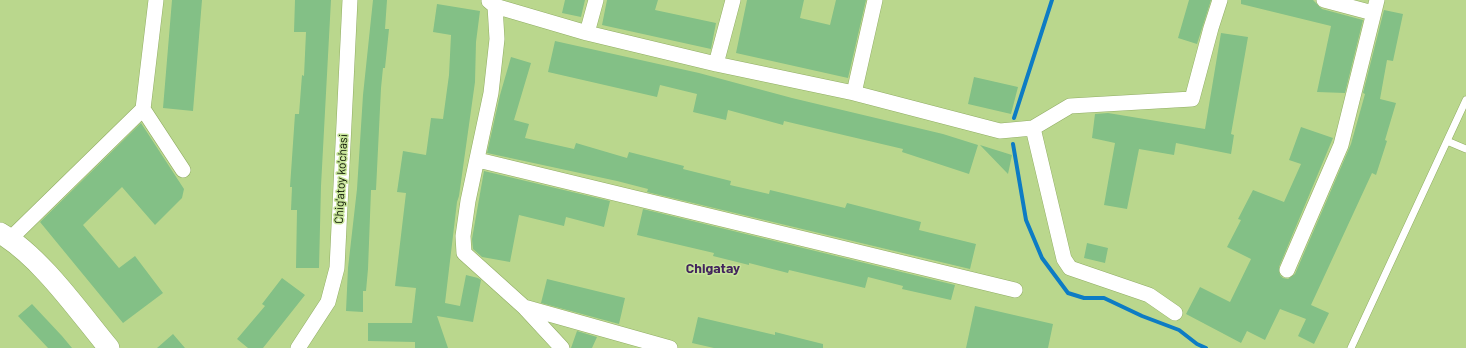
<!DOCTYPE html>
<style>
body{margin:0}
canvas{display:block;background:#bad78d}
</style>
<canvas width="1466" height="348"></canvas>
<script>
const ctx = document.querySelector('canvas').getContext('2d');
ctx.lineJoin = 'round';
function trace(path, color, width, dash) {
  ctx.strokeStyle = color;
  ctx.lineWidth = width;
  ctx.lineCap = dash ? 'butt' : 'round';
  ctx.setLineDash(dash || []);
  ctx.stroke(path);
}
function fill(path, color) {
  ctx.fillStyle = color;
  ctx.fill(path, 'evenodd');
}
function label(font, color, halo, rows, align = 'center') {
  ctx.font = font + ' Barlow,sans-serif';
  ctx.lineWidth = 3;
  ctx.setLineDash([]);
  ctx.textBaseline = 'middle';
  ctx.strokeStyle = halo;
  ctx.fillStyle = color;
  for (const [text, x, y, turn = 0] of rows) {
    ctx.save();
    ctx.translate(x, y);
    ctx.rotate((+turn || 0) * Math.PI / 180);
    ctx.textAlign = isNaN(turn) ? turn : align;
    if (halo) ctx.strokeText(text, 0, 0);
    ctx.fillText(text, 0, 0);
    ctx.restore();
  }
}
trace(new Path2D(`
 M 1014,118 L 1052,0
 M 1013,144 L 1026,220 L 1042,258 L 1068,293 L 1084,298 L 1104,298 L 1142,316 L 1179,330 L 1197,344 L 1206,348`), '#0d7cc4', 4);
fill(new Path2D(`
 M 172,0 L 202,0 L 193,111 L 163,108 Z
 M 295,0 L 331,0 L 321,186 L 319,268 L 296,268 L 297,210 L 291,210 L 292,187 L 290,187 L 295,114 L 299,114 L 302,75 L 304,76 L 306,32 L 294,32 Z
 M 373,0 L 387,0 L 385,29 L 389,29 L 385,68 L 383,68 L 381,88 L 376,190 L 371,190 L 368,269 L 366,291 L 363,291 L 363,312 L 346,311 L 348,268 L 357,189 L 363,95 Z
 M 565,0 L 585,0 L 581,17 L 562,13 Z
 M 607,0 L 658,0 L 655,10 L 716,23 L 711,49 L 602,25 Z
 M 747,0 L 804,0 L 800,18 L 830,25 L 836,0 L 866,0 L 848,78 L 736,53 Z
 M 1189,0 L 1211,0 L 1197,44 L 1178,38 Z
 M 1241,0 L 1313,0 L 1322,9 L 1363,20 L 1345,93 L 1317,92 L 1331,26 L 1241,4 Z
 M 437,4 L 480,11 L 476,42 L 475,82 L 459,196 L 457,202 L 445,303 L 460,306 L 466,275 L 478,278 L 481,280 L 473,322 L 437,316 L 448,348 L 415,348 L 415,342 L 368,341 L 368,323 L 412,323 L 416,288 L 395,286 L 406,193 L 397,192 L 403,151 L 426,155 L 431,118 L 443,119 L 449,75 L 451,35 L 433,32 Z
 M 1384,10 L 1403,14 L 1393,61 L 1387,60 L 1380,99 L 1396,103 L 1385,140 L 1387,141 L 1376,175 L 1372,173 L 1311,305 L 1329,313 L 1314,344 L 1298,336 L 1306,319 L 1280,309 L 1265,340 L 1247,331 L 1241,343 L 1186,314 L 1200,287 L 1230,302 L 1251,259 L 1227,247 L 1241,220 L 1238,219 L 1253,190 L 1284,202 L 1301,164 L 1289,160 L 1301,127 L 1333,138 L 1279,267 L 1280,275 L 1283,278 L 1288,279 L 1295,274 L 1351,144 L 1365,94 L 1363,93 Z
 M 1221,33 L 1248,37 L 1231,134 L 1234,135 L 1231,154 L 1176,143 L 1174,155 L 1139,149 L 1127,209 L 1104,205 L 1115,143 L 1092,138 L 1095,114 L 1108,113 L 1205,129 Z
 M 555,41 L 699,73 L 792,98 L 943,134 L 978,145 L 969,174 L 902,152 L 903,149 L 784,121 L 783,125 L 728,110 L 726,120 L 693,112 L 697,94 L 660,85 L 657,97 L 548,72 Z
 M 511,57 L 531,63 L 514,120 L 529,124 L 525,138 L 574,149 L 576,143 L 627,158 L 629,152 L 684,166 L 683,169 L 731,181 L 730,185 L 769,194 L 770,190 L 845,208 L 847,203 L 921,222 L 919,230 L 976,244 L 970,269 L 647,192 L 648,189 L 617,181 L 487,153 L 500,95 Z
 M 974,77 L 1018,87 L 1011,114 L 968,104 Z
 M 141,123 L 184,189 L 182,198 L 155,225 L 122,187 L 83,225 L 119,268 L 135,256 L 163,293 L 123,323 L 40,222 Z
 M 980,145 L 1012,155 L 1008,174 Z
 M 484,171 L 610,201 L 604,227 L 566,217 L 564,226 L 519,215 L 510,262 L 482,257 L 473,249 L 472,239 Z
 M 643,209 L 955,285 L 951,300 L 902,289 L 903,286 L 868,277 L 865,288 L 789,270 L 788,273 L 749,263 L 749,265 L 713,256 L 714,253 L 637,235 Z
 M 1087,243 L 1108,248 L 1105,263 L 1084,258 Z
 M 282,278 L 305,295 L 263,348 L 248,348 L 237,339 L 265,306 L 262,304 Z
 M 547,279 L 625,298 L 619,324 L 541,303 Z
 M 32,304 L 62,336 L 72,348 L 48,348 L 18,316 Z
 M 975,306 L 1053,324 L 1048,348 L 966,348 Z
 M 698,317 L 775,335 L 775,332 L 823,344 L 823,348 L 714,348 L 692,343 Z
 M 577,331 L 597,337 L 592,348 L 571,348 Z
 M 173,334 L 185,348 L 157,348 Z`), '#83c086');
const service = new Path2D(`
 M 1447,141 L 1466,149
 M 1351,348 L 1466,100`);
const minor = new Path2D(`
 M 1324,0 L 1373,13
 M 489,1 L 495,6 L 497,39 L 491,93 L 468,201 L 463,236 L 464,253 L 524,307 L 562,348
 M 495,6 L 587,33 L 716,64 L 854,93 L 1000,131 L 1033,128 L 1070,106 L 1192,99 L 1211,28 L 1220,0
 M 587,33 L 596,0
 M 716,64 L 733,0
 M 854,93 L 875,0
 M 143,109 L 183,170
 M 1033,128 L 1064,259 L 1070,268 L 1149,295 L 1175,313
 M 478,160 L 1015,290
 M 10,239 L 143,109 L 156,0
 M 1287,270 L 1341,145 L 1377,0
 M 524,307 L 670,348
 M 298,348 L 328,302 L 337,268 L 350,0`);
const secondary = new Path2D(`
 M 0,233 C 41,257 79,312 109,348`);
trace(service, '#91ad64', 8);
trace(minor, '#91ad64', 16);
trace(secondary, '#91ad64', 22);
trace(service, '#fff', 7);
trace(minor, '#fff', 15);
trace(secondary, '#fff', 21);
label('12px', '#081000', '#c7e499', [
 ["Chig'atoy ko'chasi",341,179,-87]
]);
label('bold 14px', '#42245d', '#c7e499', [
 ["Chigatay",713,268]
]);
</script>
